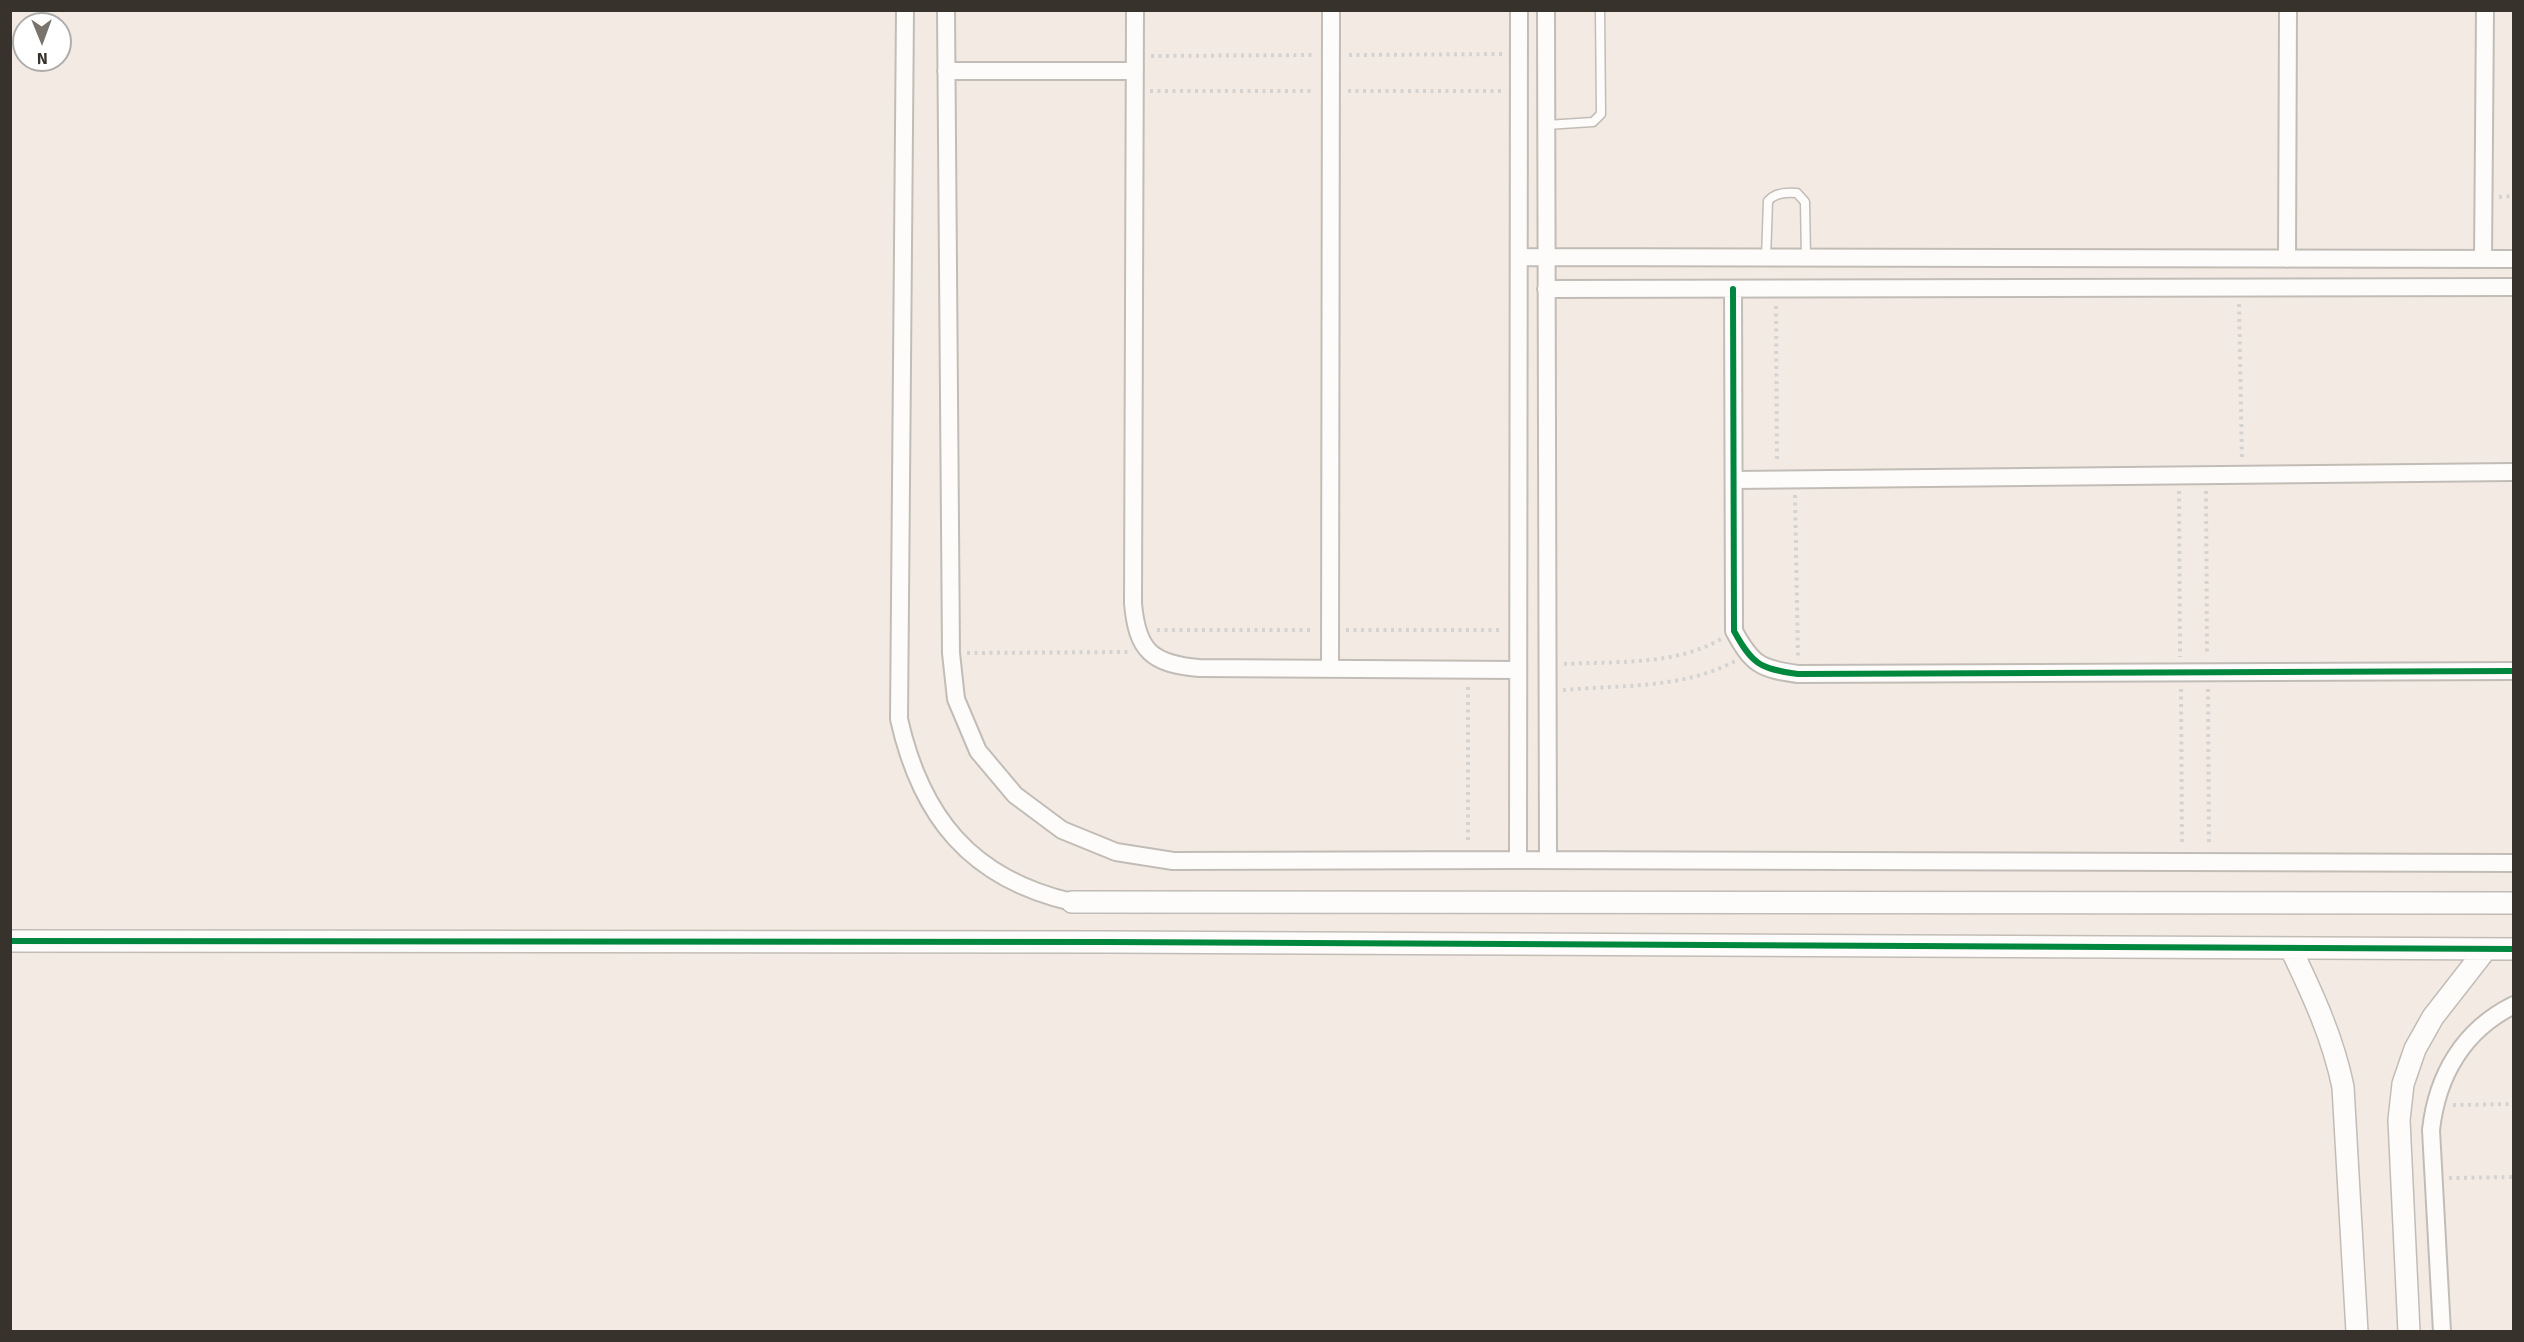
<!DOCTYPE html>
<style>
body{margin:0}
#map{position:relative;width:2524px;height:1342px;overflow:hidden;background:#f3ebe3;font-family:Signika,sans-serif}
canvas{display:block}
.frame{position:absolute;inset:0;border:12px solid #38322c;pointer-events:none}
.north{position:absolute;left:12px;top:12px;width:60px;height:60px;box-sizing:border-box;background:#fff;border:2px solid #afadab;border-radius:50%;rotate:179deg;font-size:16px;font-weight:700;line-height:24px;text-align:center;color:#38322c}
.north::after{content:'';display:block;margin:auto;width:21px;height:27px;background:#79736c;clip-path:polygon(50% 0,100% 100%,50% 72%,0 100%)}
</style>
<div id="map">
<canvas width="2524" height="1342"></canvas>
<div class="frame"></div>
<div class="north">N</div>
</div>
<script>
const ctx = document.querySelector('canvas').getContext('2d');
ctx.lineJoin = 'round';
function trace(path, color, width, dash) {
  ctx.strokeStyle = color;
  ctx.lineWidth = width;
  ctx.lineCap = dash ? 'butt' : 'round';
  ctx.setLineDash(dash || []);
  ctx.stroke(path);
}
const service = new Path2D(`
 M 1546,125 L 1593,122 L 1601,114 L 1600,10
 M 1766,258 L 1768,201 C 1775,192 1787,192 1797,193 L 1805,202 L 1806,258`);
const minor = new Path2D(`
 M 905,10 L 899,719 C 921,817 971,879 1072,902
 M 946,10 L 951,653 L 956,699 L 978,751 L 1015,795 L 1062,830 L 1116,852 L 1173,861 L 1518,860 L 2514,863
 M 1135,10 L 1133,603 C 1137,651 1152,664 1199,668 L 1518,670
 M 1546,10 L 1548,860
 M 946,71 L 1135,71
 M 1520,257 L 2514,259
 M 2287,259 L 2288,10
 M 2483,259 L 2485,10
 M 1546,289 L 2514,287
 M 1733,289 L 1734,631 C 1752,664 1760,669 1798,674 L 2514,671
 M 1734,480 L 2514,472
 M 1330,669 L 1331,10
 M 1518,860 L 1519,10
 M 2442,1332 L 2431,1130 C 2437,1076 2463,1030 2514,1005`);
const tertiary = new Path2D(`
 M 1072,902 L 2514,903
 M 10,941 L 1107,942 L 2514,949
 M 2291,949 C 2313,995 2333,1038 2343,1087 L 2357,1332
 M 2409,1332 L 2399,1120 L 2403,1084 L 2415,1049 L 2433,1017 L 2486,949`);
trace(service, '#c2bcb6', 11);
trace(minor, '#c2bcb6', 20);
trace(tertiary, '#c2bcb6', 24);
trace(new Path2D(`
 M 1349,55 L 1503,54
 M 1151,56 L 1314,55
 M 1150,91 L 1314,91
 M 1348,91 L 1503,91
 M 2499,197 L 2514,196
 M 2239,304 L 2242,459
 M 1776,306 L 1777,463
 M 2179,491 L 2180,657
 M 2206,491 L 2207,654
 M 1795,495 L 1798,658
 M 1157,630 L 1314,630
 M 1346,630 L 1503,630
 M 967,653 L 1128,652
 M 1564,664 C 1617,661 1674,666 1721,639
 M 1468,687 L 1468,844
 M 2181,689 L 2182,846
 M 2208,689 L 2209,846
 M 1563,690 C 1620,685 1683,689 1735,661
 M 2453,1105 L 2514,1104
 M 2449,1178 L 2514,1177`), '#d5d3d1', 4, [3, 4.5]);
trace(service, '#fdfcfb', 8);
trace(minor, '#fdfcfb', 16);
trace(tertiary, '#fdfcfb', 21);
trace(new Path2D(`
 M 1733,289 L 1734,631 C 1752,664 1760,669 1798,674 L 2514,671
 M 10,941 L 1107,942 L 2514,949`), '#00873e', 6);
</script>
